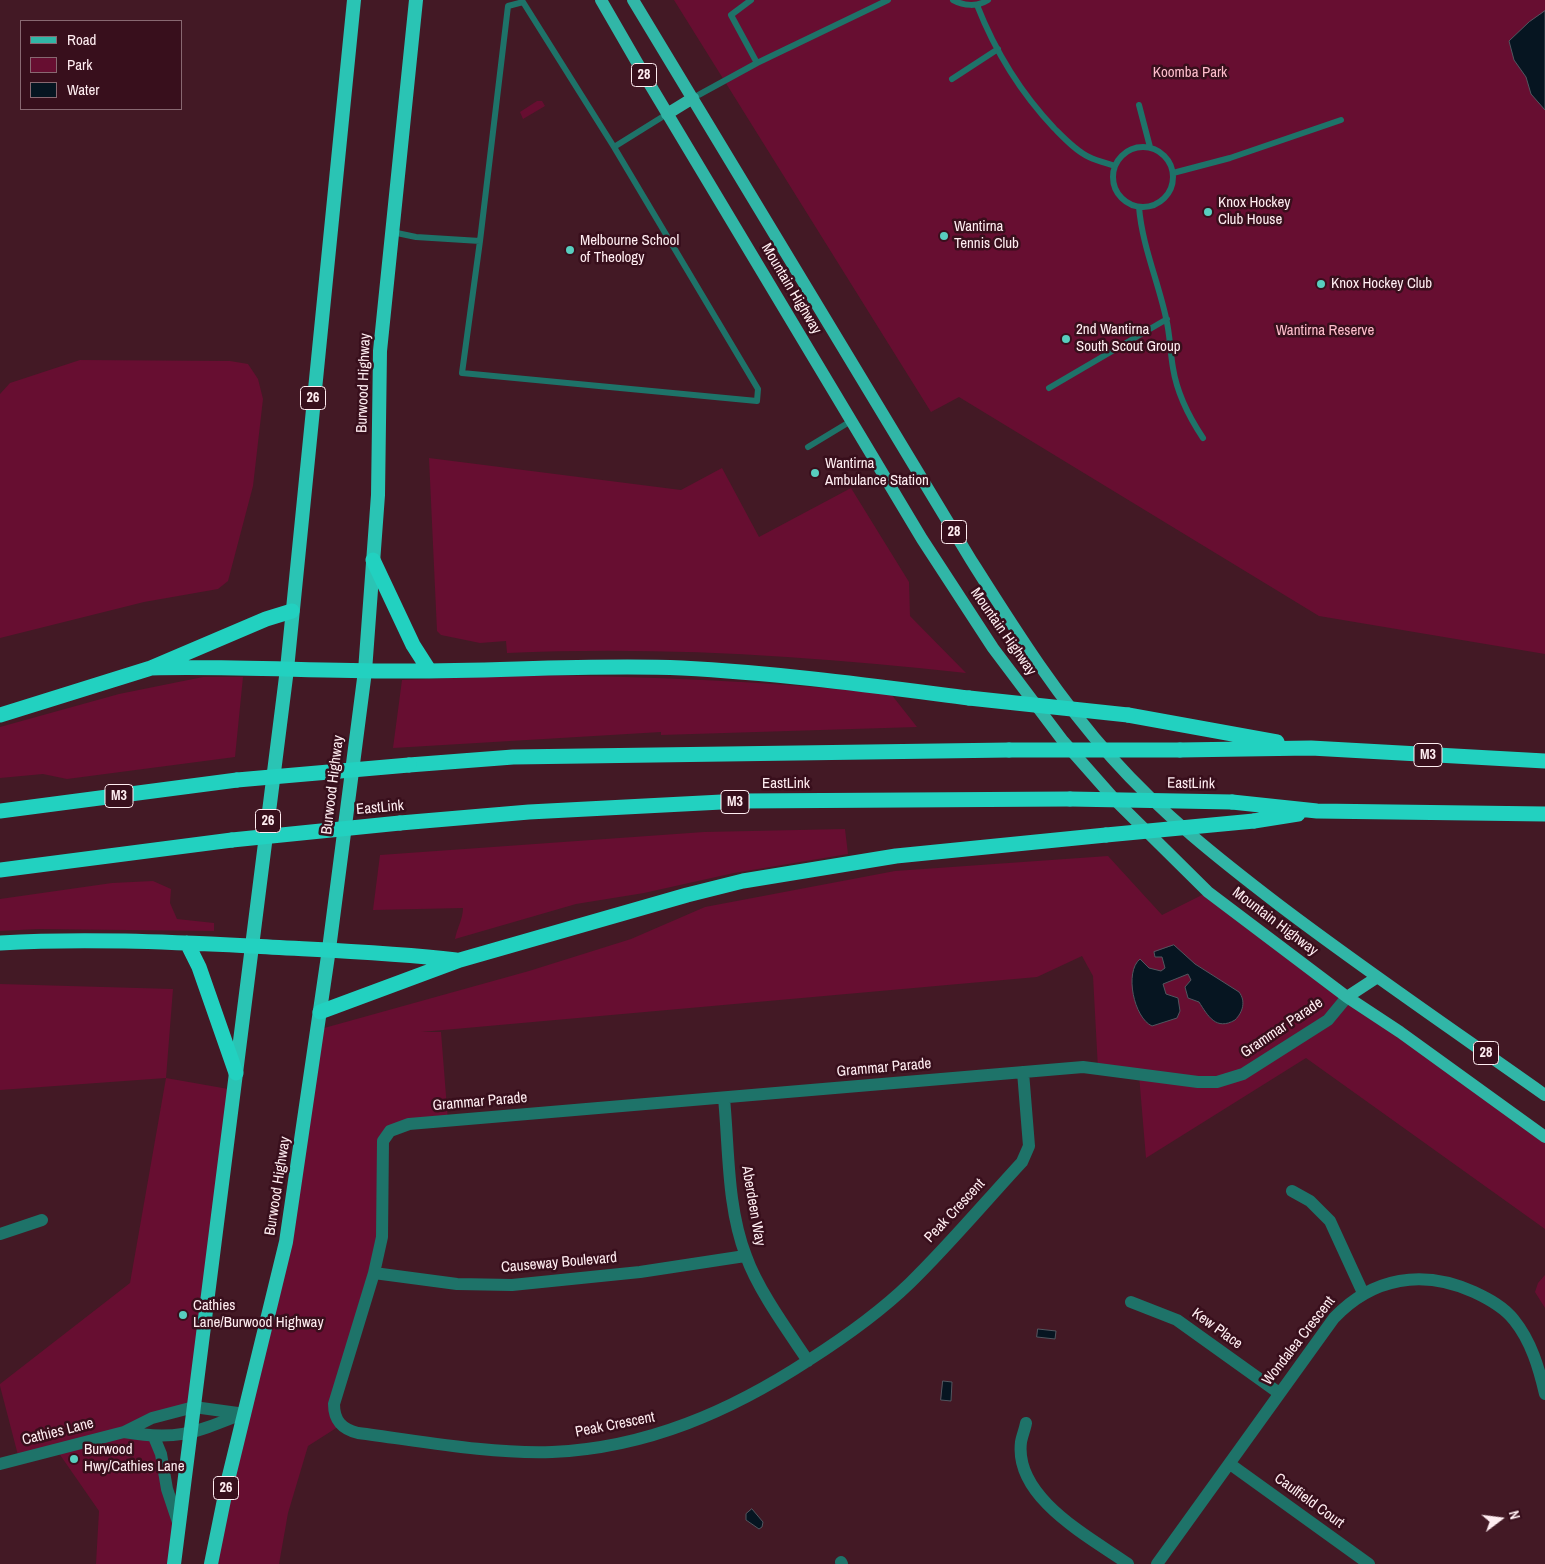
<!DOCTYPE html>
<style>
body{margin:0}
#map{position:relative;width:1545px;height:1564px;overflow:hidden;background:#431925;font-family:"Archivo Narrow",sans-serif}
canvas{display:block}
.legend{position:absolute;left:20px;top:20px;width:162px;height:90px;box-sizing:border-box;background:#380f1c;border:1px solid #886871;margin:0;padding:6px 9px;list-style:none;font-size:15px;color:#ffedf1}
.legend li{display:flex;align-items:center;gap:10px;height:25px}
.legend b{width:25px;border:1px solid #886871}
.north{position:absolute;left:1475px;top:1494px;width:50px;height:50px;-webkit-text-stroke:4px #380f1c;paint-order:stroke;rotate:75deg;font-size:14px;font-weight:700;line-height:20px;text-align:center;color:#ffedf1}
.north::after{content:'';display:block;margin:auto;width:18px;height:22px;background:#ffedf1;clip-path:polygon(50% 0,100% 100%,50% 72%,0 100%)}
</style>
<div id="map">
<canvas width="1545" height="1564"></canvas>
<ul class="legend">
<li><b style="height:6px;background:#31b6a7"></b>Road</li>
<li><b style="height:14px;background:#670e31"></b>Park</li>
<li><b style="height:14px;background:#061521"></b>Water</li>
</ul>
<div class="north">N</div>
</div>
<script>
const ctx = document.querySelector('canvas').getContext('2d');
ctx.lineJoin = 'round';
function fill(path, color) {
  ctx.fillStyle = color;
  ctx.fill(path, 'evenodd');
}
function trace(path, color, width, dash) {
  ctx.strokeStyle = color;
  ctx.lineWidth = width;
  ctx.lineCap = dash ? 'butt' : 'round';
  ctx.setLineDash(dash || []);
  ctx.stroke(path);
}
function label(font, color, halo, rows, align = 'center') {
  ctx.font = font + ' "Archivo Narrow",sans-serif';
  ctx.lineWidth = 5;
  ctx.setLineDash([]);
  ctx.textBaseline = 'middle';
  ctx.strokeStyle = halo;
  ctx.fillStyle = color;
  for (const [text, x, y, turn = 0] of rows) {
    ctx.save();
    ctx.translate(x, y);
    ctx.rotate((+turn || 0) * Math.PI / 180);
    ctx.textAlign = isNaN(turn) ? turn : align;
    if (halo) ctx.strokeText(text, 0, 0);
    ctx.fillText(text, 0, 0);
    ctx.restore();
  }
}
fill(new Path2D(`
 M 674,0 L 1545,0 L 1545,654 L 1319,616 L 959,397 L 931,412 Z
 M 537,101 L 542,101 L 545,106 L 523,119 L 520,112 Z
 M 80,360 L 230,361 L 248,364 L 258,379 L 263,399 L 253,486 L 228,581 L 218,589 L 144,602 L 0,638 L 0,394 L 10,383 Z
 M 429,458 L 681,490 L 722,468 L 759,537 L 851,488 L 909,582 L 910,616 L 966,673 C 812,656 661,646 507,653 L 506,641 L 480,643 L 441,635 L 437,631 Z
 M 515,675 C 641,676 766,681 891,694 L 917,727 L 661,735 L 661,732 L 393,748 L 402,680 Z
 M 203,677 L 243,677 L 235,757 L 67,779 L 43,774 L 0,778 L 0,727 L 119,694 Z
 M 845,829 L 848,854 L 734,873 L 644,893 L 576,904 L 455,939 C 457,928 463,919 463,908 L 373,910 L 380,855 L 704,832 Z
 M 1108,856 L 1162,915 L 1208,892 L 1545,1137 L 1545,1229 L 1306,1058 L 1146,1158 L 1139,1075 L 1098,1069 L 1093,976 L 1082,956 L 1037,977 L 421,1032 L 441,1032 L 448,1121 L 390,1131 L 384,1223 L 334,1403 L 341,1425 L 308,1446 L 288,1513 L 279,1564 L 211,1564 L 260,1351 L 317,1030 L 529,971 L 631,939 L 705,907 L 895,871 Z
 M 153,881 L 171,889 L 170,903 L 177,919 L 214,923 L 214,931 L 38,929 L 0,931 L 0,899 L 112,883 Z
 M 0,984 L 173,989 L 166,1078 L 234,1090 L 194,1407 L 125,1432 L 154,1437 L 179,1524 L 174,1564 L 96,1564 L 99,1511 L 56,1449 L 19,1459 L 0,1386 L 0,1384 L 130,1283 L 166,1078 L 0,1090 Z
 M 1545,1275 L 1545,1308 L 1535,1292 L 1538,1283 Z`), '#670e31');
const water = new Path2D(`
 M 1545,11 L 1545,110 L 1531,94 L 1526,77 L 1514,60 L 1509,41 L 1529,22 Z
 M 1174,945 L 1195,964 L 1239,992 C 1246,1001 1243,1012 1235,1020 C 1216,1031 1208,1016 1199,1002 L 1188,998 L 1185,987 L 1191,980 L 1188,974 L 1163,984 L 1166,994 L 1178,998 L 1180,1011 L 1177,1018 L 1152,1026 C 1134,1018 1124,972 1140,959 L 1149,968 L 1161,971 L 1165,968 L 1162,957 L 1155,957 L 1154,952 Z
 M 1038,1329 L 1056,1331 L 1055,1339 L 1037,1337 Z
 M 943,1381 L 952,1382 L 951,1401 L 941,1400 Z
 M 752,1509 L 763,1522 L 762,1527 L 759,1529 L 746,1520 L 746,1514 Z`);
fill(water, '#061521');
trace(water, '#51565f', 1);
trace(new Path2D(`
 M 751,0 L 731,15 L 757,63
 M 953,0 C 964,6 977,7 988,0
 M 523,2 L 614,147 L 758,389 L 757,401 L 462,373 L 480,241 L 508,6 Z
 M 977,5 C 995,51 1020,92 1054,128 C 1064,138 1076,151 1089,157 C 1097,161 1106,163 1115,166
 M 952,79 L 998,49
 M 693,98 L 757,63 L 888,0
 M 1139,105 L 1150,147
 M 614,147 L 667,114
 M1113 177a30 30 0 1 1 60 0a30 30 0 1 1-60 0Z
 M 1173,173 L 1230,158 L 1341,120
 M 1139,207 C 1142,245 1158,281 1166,318 C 1170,334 1170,351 1173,368 C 1177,393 1189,417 1203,438
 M 392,232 L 416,237 L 480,241
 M 1049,388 L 1167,319
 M 808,447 L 851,421`), '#1e7369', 6);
trace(new Path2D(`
 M 1023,1072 L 1029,1146 L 1022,1162 C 985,1202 949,1245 910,1283 C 879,1313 845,1337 809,1360 C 731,1411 647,1448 552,1452 C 488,1454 421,1441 358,1433 C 342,1429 334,1421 334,1404 L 374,1273 L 382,1237 L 383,1141 L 390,1131 L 409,1124 L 1083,1067 L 1198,1082 L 1217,1082 L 1243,1074 L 1328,1020 L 1347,997
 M 724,1098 C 729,1150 727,1207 746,1256 C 758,1290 788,1331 808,1361
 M 1292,1191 L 1310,1201 L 1330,1221 L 1363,1293
 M 0,1234 L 42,1220
 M 374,1273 L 457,1284 L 512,1285 L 640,1272 L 745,1256
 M 1131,1302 L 1177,1320 L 1279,1393
 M 1026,1423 C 1025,1429 1022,1436 1021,1442 C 1014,1498 1090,1537 1128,1564
 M 1230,1464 L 1369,1564
 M 841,1562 L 842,1564
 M 1157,1564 L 1334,1318 C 1373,1277 1423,1269 1474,1292 C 1489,1299 1504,1307 1514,1320 C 1531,1341 1539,1368 1545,1394`), '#1e7369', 12);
trace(new Path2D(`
 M 124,1432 C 177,1441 194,1433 242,1414
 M 154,1437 L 161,1454 L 167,1489 L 179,1525
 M 0,1464 L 124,1432 L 152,1418 L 194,1407 L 245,1414`), '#1e7369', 12);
trace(new Path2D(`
 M 601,0 L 646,78 L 922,539 L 993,648 L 1063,741 L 1116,801 L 1208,892 L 1347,997 L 1400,1032 L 1545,1137
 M 633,0 L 971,560 C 1014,628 1057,697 1112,758 C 1162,814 1219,859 1279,905 C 1366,971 1456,1032 1545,1095
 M 667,114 L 693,98
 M 1347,997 L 1376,978`), '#31b6a7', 12);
trace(new Path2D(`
 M 174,1564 L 287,669 L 354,0
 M 211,1564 L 228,1480 L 286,1242 L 329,949 L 365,671 L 378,495 L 380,351 L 416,0`), '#2ac4b4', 14);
trace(new Path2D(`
 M 373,560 L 413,645 L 429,670
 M 151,668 C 232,666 313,671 394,671 C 490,672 586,664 682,668 C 779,673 874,686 969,698
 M 0,715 L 151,668 L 266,619 L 292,611
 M 1128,715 L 1277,742
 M 1180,750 L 1311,748 L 1545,761
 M 409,765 L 513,757 L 1009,750
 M 1232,802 L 1317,811 L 1545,814
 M 0,811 L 237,780
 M 1254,821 L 1298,814
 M 400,823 L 529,812 L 741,801 L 1070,799
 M 0,870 L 232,840
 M 0,943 C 84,938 167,942 251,946 C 319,950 388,952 456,960
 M 187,943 L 199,967 L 236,1073
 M 320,1012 L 460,960 L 687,895 L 743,881 L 896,856 L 1106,835`), '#22d1c0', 15);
trace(new Path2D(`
 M 969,698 L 1128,715
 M 1009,750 L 1180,750
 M 237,780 L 409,765
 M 1070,799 L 1232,802
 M 1106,835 L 1254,821
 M 232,840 L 400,823`), '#22d1c0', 15);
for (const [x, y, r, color] of [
 [1208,212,5,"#58cebf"],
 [944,236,5,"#58cebf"],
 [570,250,5,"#58cebf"],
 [1321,284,5,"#58cebf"],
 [1066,339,5,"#58cebf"],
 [815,473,5,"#58cebf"],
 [183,1315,5,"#58cebf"],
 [74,1459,5,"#58cebf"]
]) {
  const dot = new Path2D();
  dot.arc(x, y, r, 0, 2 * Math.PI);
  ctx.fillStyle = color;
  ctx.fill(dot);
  trace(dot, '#380f1c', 2);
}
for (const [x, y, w] of [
 [644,75,25],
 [313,398,25],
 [954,532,25],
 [1428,755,28],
 [119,796,28],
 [735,802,28],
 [268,821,25],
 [1486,1053,25],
 [226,1488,25]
]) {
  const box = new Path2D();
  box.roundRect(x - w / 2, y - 11.5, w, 23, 4);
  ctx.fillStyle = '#380f1c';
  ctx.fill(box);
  trace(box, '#ffedf1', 1);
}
label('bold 14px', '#ffedf1', null, [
 ["28",644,75],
 ["26",313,398],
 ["28",954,532],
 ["M3",1428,755],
 ["M3",119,796],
 ["M3",735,802],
 ["26",268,821],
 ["28",1486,1053],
 ["26",226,1488]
]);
label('15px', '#febecc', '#380f1c', [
 ["Koomba Park",1190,73],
 ["Wantirna Reserve",1325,331]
]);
label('15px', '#ffedf1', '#380f1c', [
 ["Knox Hockey",1218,203],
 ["Club House",1218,220],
 ["Wantirna",954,227],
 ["Tennis Club",954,244],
 ["Melbourne School",580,241],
 ["of Theology",580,258],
 ["Knox Hockey Club",1331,284],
 ["2nd Wantirna",1076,330],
 ["South Scout Group",1076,347],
 ["Wantirna",825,464],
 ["Ambulance Station",825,481],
 ["Cathies",193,1306],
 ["Lane/Burwood Highway",193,1323],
 ["Burwood",84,1450],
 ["Hwy/Cathies Lane",84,1467]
], 'left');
label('15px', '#ffedf1', '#380f1c', [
 ["Mountain Highway",791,289,59],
 ["Burwood Highway",364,383,-88],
 ["Mountain Highway",1003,632,55],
 ["EastLink",786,784],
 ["EastLink",1191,784,1],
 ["Burwood Highway",333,785,-83],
 ["EastLink",380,808,-5],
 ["Mountain Highway",1275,922,37],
 ["Grammar Parade",1282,1028,-34],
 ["Grammar Parade",884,1068,-5],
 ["Grammar Parade",480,1102,-5],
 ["Burwood Highway",278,1186,-81],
 ["Aberdeen Way",753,1206,80],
 ["Peak Crescent",955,1211,-47],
 ["Causeway Boulevard",559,1263,-5],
 ["Kew Place",1217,1329,36],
 ["Wondalea Crescent",1299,1341,-52],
 ["Peak Crescent",615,1425,-11],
 ["Cathies Lane",58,1432,-14],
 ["Caulfield Court",1309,1501,36]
]);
</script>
